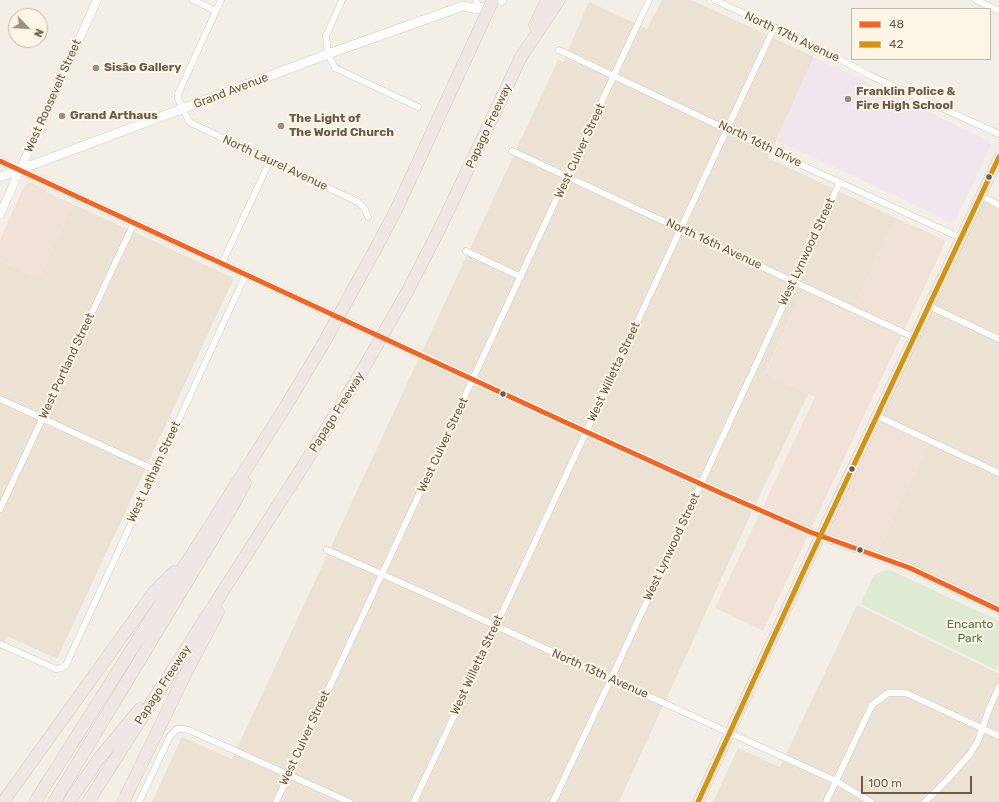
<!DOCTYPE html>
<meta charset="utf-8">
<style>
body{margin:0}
#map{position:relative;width:999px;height:802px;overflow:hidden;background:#f3efe6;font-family:Rubik,sans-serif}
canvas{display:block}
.legend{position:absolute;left:851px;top:8px;width:140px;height:52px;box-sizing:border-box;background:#fdf6e6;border:1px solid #c4b8a8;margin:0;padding:5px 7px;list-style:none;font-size:12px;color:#6e5a4a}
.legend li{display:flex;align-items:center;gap:8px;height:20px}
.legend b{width:20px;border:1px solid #c4b8a8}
.north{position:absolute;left:8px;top:8px;width:40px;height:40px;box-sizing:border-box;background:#fdf6e6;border:1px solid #c4b8a8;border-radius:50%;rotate:115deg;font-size:11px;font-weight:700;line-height:16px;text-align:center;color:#6e5a4a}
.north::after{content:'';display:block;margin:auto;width:14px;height:18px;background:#9d8e81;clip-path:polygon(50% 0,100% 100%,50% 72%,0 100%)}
.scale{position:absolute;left:861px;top:776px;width:111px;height:18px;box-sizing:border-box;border:2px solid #6e5a4a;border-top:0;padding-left:5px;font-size:12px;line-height:14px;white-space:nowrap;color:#6e5a4a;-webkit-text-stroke:3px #fdf6e6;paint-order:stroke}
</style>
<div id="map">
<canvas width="999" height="802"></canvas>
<ul class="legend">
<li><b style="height:5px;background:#f26522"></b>48</li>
<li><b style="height:5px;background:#d59312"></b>42</li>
</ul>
<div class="north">N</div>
<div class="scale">100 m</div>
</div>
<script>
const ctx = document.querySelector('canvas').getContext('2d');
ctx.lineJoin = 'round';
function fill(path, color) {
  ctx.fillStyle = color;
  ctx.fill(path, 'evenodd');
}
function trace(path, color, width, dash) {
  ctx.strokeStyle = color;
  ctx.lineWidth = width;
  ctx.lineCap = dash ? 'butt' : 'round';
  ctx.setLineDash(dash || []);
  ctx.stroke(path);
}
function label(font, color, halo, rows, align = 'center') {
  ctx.font = font + ' Rubik,sans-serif';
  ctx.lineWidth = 4;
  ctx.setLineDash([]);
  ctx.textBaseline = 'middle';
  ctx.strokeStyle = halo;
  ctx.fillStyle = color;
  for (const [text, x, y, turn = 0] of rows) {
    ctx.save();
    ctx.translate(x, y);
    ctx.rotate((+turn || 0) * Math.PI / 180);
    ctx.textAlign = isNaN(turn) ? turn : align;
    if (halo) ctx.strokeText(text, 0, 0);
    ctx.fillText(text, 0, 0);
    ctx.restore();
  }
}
fill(new Path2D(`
 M 662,0 L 692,0 L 814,57 L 768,158 L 896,218 L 850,315 L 802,292 L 765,373 L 808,394 L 751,514 L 619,802 L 152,802 L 182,737 L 232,759 L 558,60 L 563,62 L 589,2 L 647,29 Z
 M 981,196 L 999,205 L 999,608 L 877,555 L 877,416 Z
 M 73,204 L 234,278 L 57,659 L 7,636 L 0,651 L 0,261 L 39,278 Z
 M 857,605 L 999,674 L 999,802 L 713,802 L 738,748 L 780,767 Z`), '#ebe2d3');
fill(new Path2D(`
 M 30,182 L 47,190 L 46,192 L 73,204 L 39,279 L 0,261 L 0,240 L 25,184 Z
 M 896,218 L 946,241 L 945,243 L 763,631 L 715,608 L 815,397 L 765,374 L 802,292 L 850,314 Z
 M 877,416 L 930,441 L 877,555 L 821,536 Z`), '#f1e2d7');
fill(new Path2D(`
 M 814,57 L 990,141 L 991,145 L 955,222 L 951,222 L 776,140 Z`), '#f1e6ee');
fill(new Path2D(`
 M 890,570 L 999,621 L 999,663 L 996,670 L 861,604 L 874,575 L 884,571 Z`), '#deead2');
const minor = new Path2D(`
 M 193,0 L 216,11
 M 221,0 L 178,94 L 178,99 L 189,121 L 191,123 L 358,202 L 365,209 L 368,217
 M 342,0 L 326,36 L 328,54 L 335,68 L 418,107
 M 476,0 L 479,9
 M 715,0 L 828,53 L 869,75 L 999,134
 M 976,0 L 999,11
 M 559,50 L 821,174 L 961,238
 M 512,151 L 915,338
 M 981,196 L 999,205
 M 466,251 L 521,277
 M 222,263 L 270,161
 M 929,306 L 999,339
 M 0,399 L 155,470
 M 877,416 L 999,473
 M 0,509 L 134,223
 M 327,550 L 440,600 L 611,679 L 730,733 L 836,781 L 871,802
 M 0,644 L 56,669 L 62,668 L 66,665 L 246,274
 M 139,802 L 170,736 L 177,729 L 185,729 L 191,731 L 349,802
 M 276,802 L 649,0
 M 414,802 L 774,28
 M 553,802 L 611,679 L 840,182
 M 826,802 L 872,705 L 888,693 L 906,693 L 999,736
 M 925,802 L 947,780 L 970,754 L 978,741 L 989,709 L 999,687`);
const tertiary = new Path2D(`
 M 0,161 L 580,429 L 723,494 L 810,532 L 910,568 L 999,610
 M 0,214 L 97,0`);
const secondary = new Path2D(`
 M 0,177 L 328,54 L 463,6 L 479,9 L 502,0`);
const primary = new Path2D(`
 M 698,802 L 801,577 L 999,157`);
const motorway = new Path2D(`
 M 535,25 L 547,0
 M 521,57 L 559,0
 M 3,802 L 154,592 L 174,572
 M 35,802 L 284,409 L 322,346
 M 54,802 L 228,514 L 245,483
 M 69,802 L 97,761 L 140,709
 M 88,802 L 305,463 L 365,366
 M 123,802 L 187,671 L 218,612`);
trace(minor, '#d1cac2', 7);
trace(tertiary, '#d1cac2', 9);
trace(secondary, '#d3ccc3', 10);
trace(primary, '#d3ccc4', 11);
trace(motorway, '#d3ccc4', 13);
trace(minor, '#fdfdfb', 6);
trace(tertiary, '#fdfdfb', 8);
trace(secondary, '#fdfdfb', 9);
trace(primary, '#f0ece3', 10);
trace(motorway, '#efe7e3', 12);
const motorwayBridge = new Path2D(`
 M 322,346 L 376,248 L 397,208 L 493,0
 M 365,366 L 407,292 L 440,228 L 521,57`);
trace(motorwayBridge, '#d3ccc4', 13, []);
trace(motorwayBridge, '#efe7e3', 12);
trace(new Path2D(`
 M 0,161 L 580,429 L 723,494 L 810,532 L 910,568 L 999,610`), '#f26522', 5);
trace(new Path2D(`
 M 698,802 L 801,577 L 999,157`), '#d59312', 5);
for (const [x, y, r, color] of [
 [96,68,4,"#9d8e81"],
 [848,99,4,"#9d8e81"],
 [62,116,4,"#9d8e81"],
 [281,126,4,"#9d8e81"],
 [989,177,3.5,"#6e5a4a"],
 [503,394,3.5,"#6e5a4a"],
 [852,469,3.5,"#6e5a4a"],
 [860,550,3.5,"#6e5a4a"]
]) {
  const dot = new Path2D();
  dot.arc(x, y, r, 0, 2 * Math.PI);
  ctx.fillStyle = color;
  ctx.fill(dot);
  trace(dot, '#fdf6e6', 1.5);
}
label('12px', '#6e5a4a', '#fdf6e6', [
 ["North 17th Avenue",792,37,25],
 ["Grand Avenue",231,91,-21],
 ["West Roosevelt Street",53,96,-66],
 ["Papago Freeway",489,126,-65],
 ["North 16th Drive",760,144,26],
 ["West Culver Street",580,151,-65],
 ["North Laurel Avenue",275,163,25],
 ["North 16th Avenue",714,244,25],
 ["West Lynwood Street",807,252,-65],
 ["West Portland Street",67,366,-65],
 ["West Willetta Street",614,372,-65],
 ["Papago Freeway",337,412,-58],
 ["West Culver Street",443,445,-65],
 ["West Latham Street",154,472,-65],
 ["West Lynwood Street",672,547,-65],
 ["West Willetta Street",477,665,-65],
 ["North 13th Avenue",600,674,24],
 ["Papago Freeway",163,685,-57],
 ["West Culver Street",305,738,-65]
]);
label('bold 12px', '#6e5a4a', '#fdf6e6', [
 ["Sisāo Gallery",104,68],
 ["Franklin Police &",856,92],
 ["Fire High School",856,106],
 ["Grand Arthaus",70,116],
 ["The Light of",289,119],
 ["The World Church",289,133]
], 'left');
label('12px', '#507946', '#fdf6e6', [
 ["Encanto",970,625],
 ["Park",970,639]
]);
</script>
